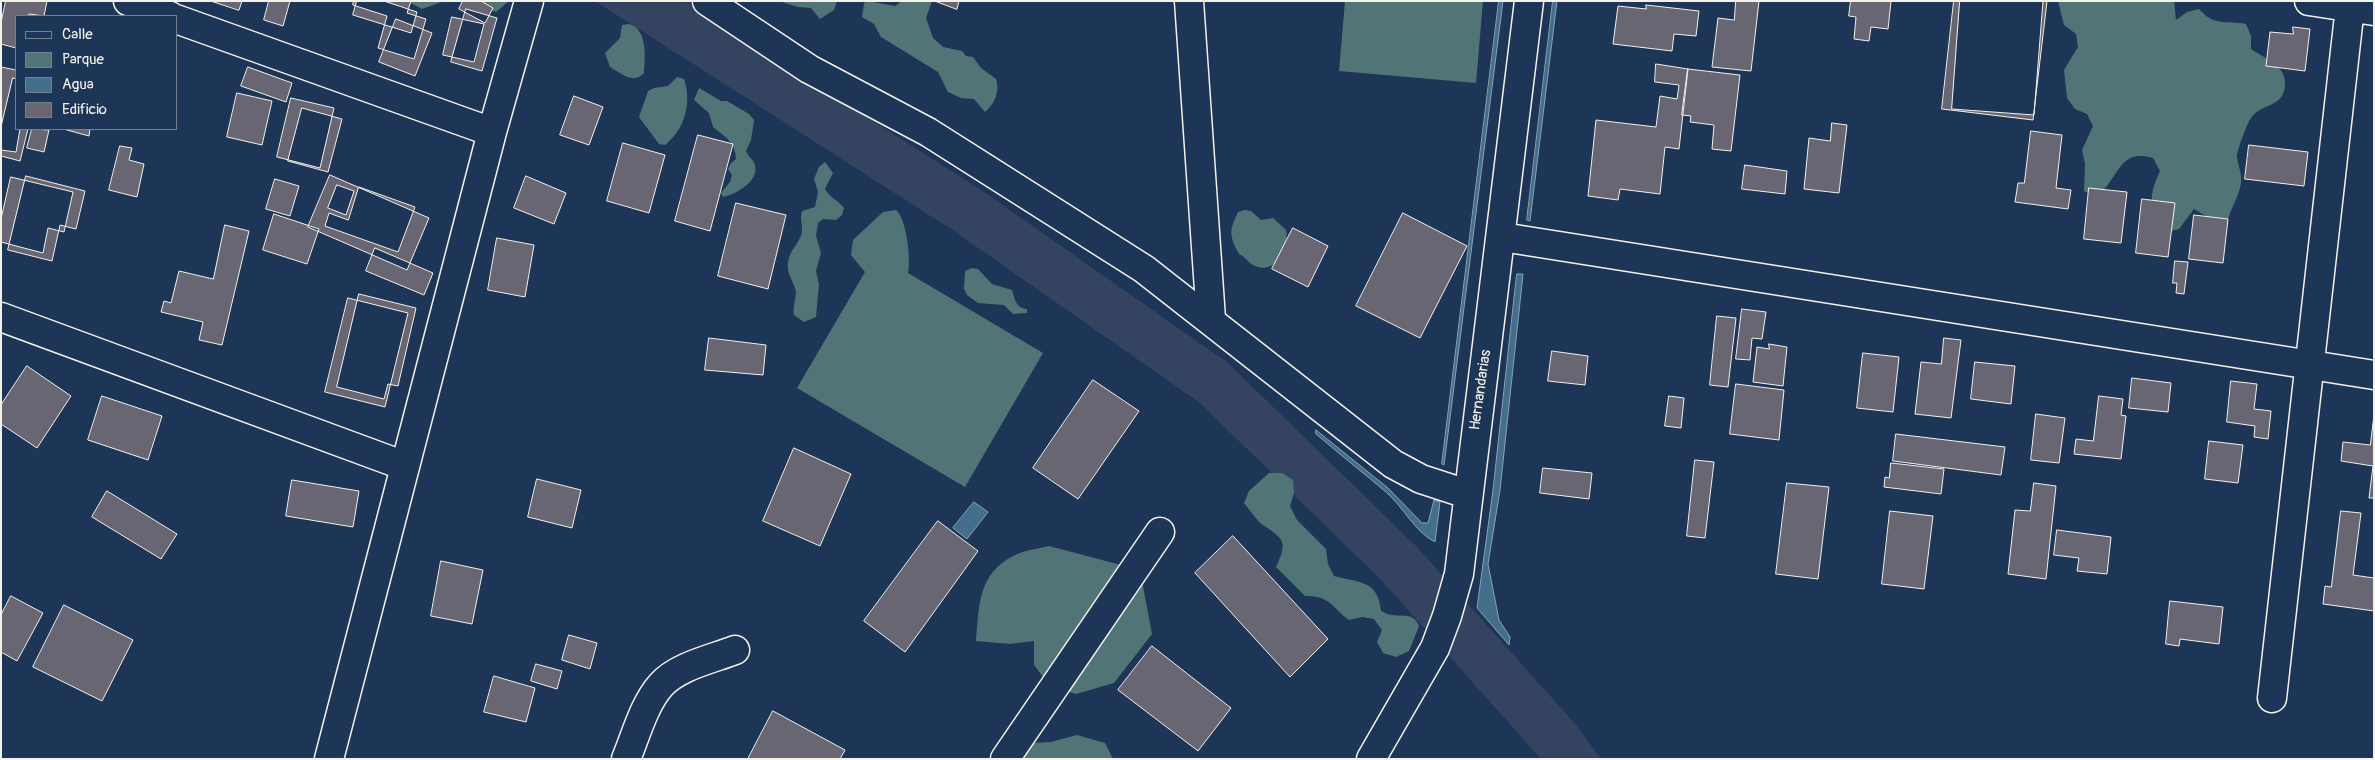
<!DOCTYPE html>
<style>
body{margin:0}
#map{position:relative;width:2375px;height:760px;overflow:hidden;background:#1d3557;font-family:Pangolin,sans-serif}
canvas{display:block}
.frame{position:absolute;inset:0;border:2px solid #f4f1e8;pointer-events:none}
.legend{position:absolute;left:15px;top:15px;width:162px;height:115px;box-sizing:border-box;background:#1d3557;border:1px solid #738091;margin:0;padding:6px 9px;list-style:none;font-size:15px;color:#f4f1e8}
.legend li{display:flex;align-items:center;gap:10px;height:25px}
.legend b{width:25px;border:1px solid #738091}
</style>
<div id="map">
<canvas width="2375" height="760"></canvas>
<div class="frame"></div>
<ul class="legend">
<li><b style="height:6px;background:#1d3557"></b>Calle</li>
<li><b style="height:14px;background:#517577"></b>Parque</li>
<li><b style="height:14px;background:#446f8c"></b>Agua</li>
<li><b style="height:14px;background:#696674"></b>Edificio</li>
</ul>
</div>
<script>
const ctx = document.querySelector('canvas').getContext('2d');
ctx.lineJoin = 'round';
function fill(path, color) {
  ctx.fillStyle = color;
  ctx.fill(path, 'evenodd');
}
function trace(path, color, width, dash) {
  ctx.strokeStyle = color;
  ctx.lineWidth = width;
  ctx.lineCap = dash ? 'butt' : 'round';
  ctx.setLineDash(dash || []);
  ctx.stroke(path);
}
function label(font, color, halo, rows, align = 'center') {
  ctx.font = font + ' Pangolin,sans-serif';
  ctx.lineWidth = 4;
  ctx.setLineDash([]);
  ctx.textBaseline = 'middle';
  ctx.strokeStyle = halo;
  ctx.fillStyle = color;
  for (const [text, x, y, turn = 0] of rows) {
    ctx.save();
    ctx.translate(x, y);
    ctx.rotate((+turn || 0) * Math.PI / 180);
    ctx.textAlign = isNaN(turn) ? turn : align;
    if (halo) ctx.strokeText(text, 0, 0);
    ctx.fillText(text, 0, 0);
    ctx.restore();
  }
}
fill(new Path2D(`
 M 595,1 L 686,1 L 984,192 L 1228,363 L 1417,547 L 1577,726 L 1601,759 L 1541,759 L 1383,582 L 1200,403 L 954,231 Z`), '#344460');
fill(new Path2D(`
 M 407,1 L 444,1 L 422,9 Z
 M 467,1 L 509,1 L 496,12 Z
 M 779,1 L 837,1 L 834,10 L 820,19 L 811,8 L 798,7 Z
 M 867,1 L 895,6 L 902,1 L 932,1 L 926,18 L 933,38 L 943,47 L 962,51 L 966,56 L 973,57 L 981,68 L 996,79 C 1000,92 995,103 985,112 L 974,99 L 961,98 L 948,92 L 938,72 L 881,37 L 874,24 L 862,17 L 864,3 Z
 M 1345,1 L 1483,1 L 1476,83 L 1339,71 Z
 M 2058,1 L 2174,1 L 2176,20 L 2187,12 L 2199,9 C 2215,27 2225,20 2246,24 L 2251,36 L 2251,49 C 2265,59 2287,65 2285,86 C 2283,108 2261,103 2251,118 C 2248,121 2236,153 2237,157 C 2238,166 2242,173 2241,183 C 2239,196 2232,206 2228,219 L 2218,223 L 2194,209 L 2179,229 L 2166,232 C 2150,205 2147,200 2160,171 L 2153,158 C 2118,148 2120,178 2097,196 L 2084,191 L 2085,164 L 2082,150 L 2093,126 L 2087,114 L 2075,109 L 2067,98 L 2064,70 L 2078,47 L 2076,34 L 2064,25 Z
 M 629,24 C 648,29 645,58 644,73 C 633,85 621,73 610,67 L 605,53 L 620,38 L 622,25 Z
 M 677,77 L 684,79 C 692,103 685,129 665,145 L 659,144 L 639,117 L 648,91 L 654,88 L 668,86 Z
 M 699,88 L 721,101 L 727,101 L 749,114 L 754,120 L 751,140 L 746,151 C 748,157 754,160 755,165 C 759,182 736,194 723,197 L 721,193 L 730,182 L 732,175 L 728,169 L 731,163 L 736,159 C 735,141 725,137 713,127 L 709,113 L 694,100 Z
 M 825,162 L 833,173 L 825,189 C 830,198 838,200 844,208 L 842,215 L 836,220 L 823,219 L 818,223 L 816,236 L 821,253 L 816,271 L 819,284 L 816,317 L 804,322 L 794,315 C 792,306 798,296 795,288 C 791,277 785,270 789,258 C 791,248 802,241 802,230 C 802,223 800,218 802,211 L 815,207 L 818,192 L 814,179 L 819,167 Z
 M 896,210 C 907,219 911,261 908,273 L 1043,353 L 965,487 L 797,388 L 865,272 L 851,255 L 853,240 L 883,212 Z
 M 1245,210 L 1251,211 L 1261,220 L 1273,218 L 1286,230 C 1290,247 1276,275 1255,266 C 1248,263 1246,257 1239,254 C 1229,235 1229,231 1238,212 Z
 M 972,268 L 978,269 L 992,284 L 1012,290 C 1015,300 1016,308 1027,309 L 1027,313 L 1013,314 L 1004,305 L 978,303 L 967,295 L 964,289 L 965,271 Z
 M 1269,473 L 1282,473 L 1293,480 L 1294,493 L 1290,506 L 1297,520 L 1326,549 L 1328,564 L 1334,576 C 1360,583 1378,580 1381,611 C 1384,612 1388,615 1392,615 C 1404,617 1413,612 1419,626 L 1409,651 L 1396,657 L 1383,653 L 1377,642 L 1382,630 L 1374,619 L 1362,617 L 1349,620 C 1330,606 1331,596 1305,596 L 1276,567 C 1288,542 1284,539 1263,525 C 1256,520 1250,510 1244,503 L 1249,491 Z
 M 1049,546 L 1140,570 L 1152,634 L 1114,683 L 1076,694 L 1050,686 L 1034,665 L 1034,641 L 1010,644 L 976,641 C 979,605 978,573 1015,555 C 1025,550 1038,549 1049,546 Z
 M 1077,735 L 1105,743 L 1113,759 L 1022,759 L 1031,743 L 1051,742 Z`), '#517577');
const water = new Path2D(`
 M 1499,1 L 1503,1 L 1444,465 L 1442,464 Z
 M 1553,1 L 1557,1 L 1530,221 L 1527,220 Z
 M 1517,274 L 1523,274 L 1500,490 L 1488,564 L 1499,620 L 1510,637 L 1509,645 L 1477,608 L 1493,490 Z
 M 1316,430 L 1388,488 L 1422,523 L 1428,523 L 1434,500 L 1440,502 L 1435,542 C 1415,532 1404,508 1387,493 C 1364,473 1339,454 1316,434 Z
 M 974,502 L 988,512 L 967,539 L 953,528 Z`);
fill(water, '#446f8c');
trace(water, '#8aa3b1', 1);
const building = new Path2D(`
 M 6,1 L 47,1 L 44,16 L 29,14 L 28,16 L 16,16 L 16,48 L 1,44 L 1,23 Z
 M 211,1 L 242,1 L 239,10 Z
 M 269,1 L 290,1 L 283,26 L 264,20 Z
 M 354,1 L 411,1 L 407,13 L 426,19 L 414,59 L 378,48 L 387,16 L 353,5 Z
 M 357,1 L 384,1 L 417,12 L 411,33 L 353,15 Z
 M 463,1 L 481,1 L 493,8 L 485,23 L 459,9 Z
 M 935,1 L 959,1 L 957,9 Z
 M 1736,1 L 1759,1 L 1751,71 L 1712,67 L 1718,18 L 1734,20 Z
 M 1851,1 L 1891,1 L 1888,29 L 1871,27 L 1869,41 L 1854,39 L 1856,17 L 1849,16 Z
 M 1954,1 L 2047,1 L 2033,120 L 1942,109 Z
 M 1960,1 L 2043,1 L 2034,115 L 1952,109 Z
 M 1646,5 L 1699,11 L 1696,36 L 1674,34 L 1672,51 L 1613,44 L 1618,6 L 1646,9 Z
 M 466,9 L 497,18 L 482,71 L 451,62 Z
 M 452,17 L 484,24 L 474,62 L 443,55 Z
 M 396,19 L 432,33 L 415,76 L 379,62 Z
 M 2293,27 L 2310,29 L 2305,71 L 2266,66 L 2270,32 L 2293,34 Z
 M 1656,64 L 1688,69 L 1679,149 L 1665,147 L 1660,194 L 1620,189 L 1618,200 L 1588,196 L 1596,120 L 1656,127 L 1660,96 L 1677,99 L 1679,85 L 1655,82 Z
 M 1,67 L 16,70 L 16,129 L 20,129 L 16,152 L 1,150 Z
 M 248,67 L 292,83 L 286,102 L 241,86 Z
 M 1688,69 L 1740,75 L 1731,151 L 1712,149 L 1714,125 L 1690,122 L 1691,116 L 1682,115 Z
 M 13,78 L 16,79 L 16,129 L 28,129 L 20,161 L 1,156 L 1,127 Z
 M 237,93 L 272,101 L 262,145 L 227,137 Z
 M 574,96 L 603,107 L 589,145 L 560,135 Z
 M 291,98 L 334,108 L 320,168 L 277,157 Z
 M 302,108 L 342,119 L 328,172 L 288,161 Z
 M 1832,123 L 1847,125 L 1839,193 L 1804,189 L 1809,138 L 1830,141 Z
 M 32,129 L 49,130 L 44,152 L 27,148 Z
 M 68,129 L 90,129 L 89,136 L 67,130 Z
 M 2031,131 L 2062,135 L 2056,188 L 2071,190 L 2068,209 L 2015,202 L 2018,183 L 2024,183 Z
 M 698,135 L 733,144 L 710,231 L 675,221 Z
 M 623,143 L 665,155 L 649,213 L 607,201 Z
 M 2249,145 L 2308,152 L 2304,186 L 2245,179 Z
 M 120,146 L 132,148 L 129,160 L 144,164 L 137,197 L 109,190 Z
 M 1745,165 L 1787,171 L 1785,194 L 1742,189 Z
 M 330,175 L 429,218 L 407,270 L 308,227 Z
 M 26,176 L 85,191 L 76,229 L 60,225 L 52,261 L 8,250 Z
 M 526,176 L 566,193 L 554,224 L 514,208 Z
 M 11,177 L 73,192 L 64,232 L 48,228 L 43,253 L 1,242 L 1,219 Z
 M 275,179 L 299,186 L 290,216 L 266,209 Z
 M 337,185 L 354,191 L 346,215 L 328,208 Z
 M 359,187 L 415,207 L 398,252 L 325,226 L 329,213 L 348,220 Z
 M 2089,188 L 2127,192 L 2121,243 L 2084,239 Z
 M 2142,199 L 2175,203 L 2168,257 L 2136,253 Z
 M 736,203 L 786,215 L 768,289 L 718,276 Z
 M 1403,213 L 1467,246 L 1420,338 L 1356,306 Z
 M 274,214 L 319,229 L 307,264 L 263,250 Z
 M 2194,215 L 2228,219 L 2223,263 L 2189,259 Z
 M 225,225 L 249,231 L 222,345 L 199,340 L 203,322 L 161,312 L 164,301 L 171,303 L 179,271 L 213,279 Z
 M 1293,228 L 1328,246 L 1308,287 L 1272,269 Z
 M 497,238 L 534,245 L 525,297 L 488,290 Z
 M 375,248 L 433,273 L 424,295 L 366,271 Z
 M 2175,261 L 2188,262 L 2184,294 L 2176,293 L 2177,283 L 2173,283 Z
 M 359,294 L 416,308 L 398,386 L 388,384 L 384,399 L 337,387 Z
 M 348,298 L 408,313 L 385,407 L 325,392 Z
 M 1742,309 L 1766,312 L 1762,339 L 1752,338 L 1750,360 L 1736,359 Z
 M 1717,316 L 1736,318 L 1728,387 L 1710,385 Z
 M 709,338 L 766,345 L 763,375 L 705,370 Z
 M 1944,338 L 1961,340 L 1951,418 L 1915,414 L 1921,362 L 1941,364 Z
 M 1769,344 L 1787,347 L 1783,386 L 1753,382 L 1757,347 L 1769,349 Z
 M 1552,351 L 1588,356 L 1585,385 L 1548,381 Z
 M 1863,353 L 1899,357 L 1893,412 L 1857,408 Z
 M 1975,362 L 2015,366 L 2011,404 L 1971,399 Z
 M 27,366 L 71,396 L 37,448 L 1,424 L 1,405 Z
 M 2132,378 L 2171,383 L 2168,412 L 2129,408 Z
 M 1093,380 L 1139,411 L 1078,499 L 1033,468 Z
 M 2231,381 L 2257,384 L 2254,409 L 2271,411 L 2268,439 L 2254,437 L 2255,426 L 2227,422 Z
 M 1736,384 L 1784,390 L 1779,440 L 1730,434 Z
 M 102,396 L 162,416 L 148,460 L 88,440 Z
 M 1669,396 L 1684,398 L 1681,428 L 1665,426 Z
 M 2099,396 L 2123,399 L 2121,415 L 2126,416 L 2121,459 L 2074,454 L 2076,439 L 2093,441 Z
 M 2036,414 L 2065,418 L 2059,463 L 2031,460 Z
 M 2374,415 L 2374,498 L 2369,498 L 2373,466 L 2341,461 L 2343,442 L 2370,445 Z
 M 1896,434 L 2005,447 L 2001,475 L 1893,461 Z
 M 2209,441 L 2243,445 L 2238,483 L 2205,479 Z
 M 794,448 L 851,474 L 820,546 L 763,521 Z
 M 1695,460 L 1714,462 L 1705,538 L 1687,536 Z
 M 1891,463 L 1944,469 L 1941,494 L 1884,487 L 1885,477 L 1889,478 Z
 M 1543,468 L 1592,473 L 1589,499 L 1540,493 Z
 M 537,479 L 581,490 L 572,528 L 528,517 Z
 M 292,480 L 359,491 L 353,527 L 286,516 Z
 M 1787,483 L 1829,487 L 1818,579 L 1776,574 Z
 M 2034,483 L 2056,486 L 2046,579 L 2008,574 L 2015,510 L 2030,511 Z
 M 107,491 L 177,534 L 161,559 L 92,517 Z
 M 1890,511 L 1933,516 L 1924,589 L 1882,584 Z
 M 2341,511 L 2361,513 L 2353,575 L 2374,578 L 2374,611 L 2323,604 L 2325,586 L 2331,587 Z
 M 938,521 L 978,551 L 905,652 L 864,621 Z
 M 2057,530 L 2111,537 L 2107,574 L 2077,571 L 2079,558 L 2054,555 Z
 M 1233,536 L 1328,639 L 1290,677 L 1195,573 Z
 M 441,561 L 483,570 L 472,624 L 431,616 Z
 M 11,596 L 43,613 L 17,661 L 1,652 L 1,615 Z
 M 2170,601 L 2223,607 L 2219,644 L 2180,639 L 2179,646 L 2166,644 Z
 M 64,605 L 133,640 L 102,701 L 33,667 Z
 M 569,635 L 597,643 L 590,669 L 562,660 Z
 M 1152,646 L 1231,708 L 1198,751 L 1118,690 Z
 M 536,664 L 562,671 L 557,689 L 531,681 Z
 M 494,676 L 535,688 L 526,722 L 484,712 Z
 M 773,711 L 845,750 L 840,759 L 748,759 Z`);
fill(building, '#696674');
trace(building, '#f4f1e8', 1);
const minor = new Path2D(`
 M 128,1 L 170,16
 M 707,1 L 809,69 L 928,132 L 1144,269 L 1393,464 L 1421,479 L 1467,494
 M 1189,1 L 1211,319
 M 2309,1 L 2374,11
 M 176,19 L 492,132 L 329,759
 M 492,132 L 529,1
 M 1502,237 L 2374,375
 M 1,317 L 405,466
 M 2272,698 L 2350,7
 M 626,759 C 636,735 644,704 661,685 C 678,666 712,659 735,650
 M 1005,759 L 1160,532
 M 1371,759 L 1435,648 L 1447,616 L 1459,574 L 1529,1`);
trace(minor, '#f4f1e8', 31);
trace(minor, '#1d3557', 28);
label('15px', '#f4f1e8', '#1d3557', [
 ["Hernandarias",1481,390,-82]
]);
</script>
